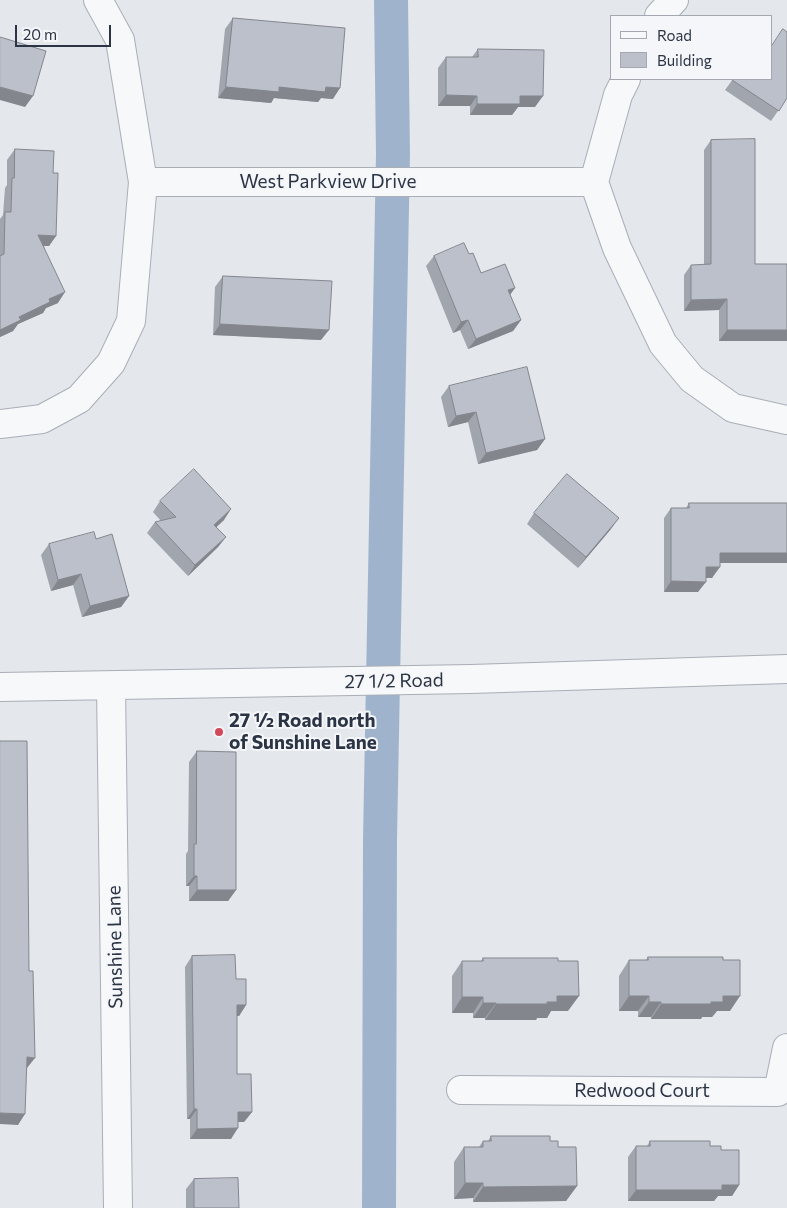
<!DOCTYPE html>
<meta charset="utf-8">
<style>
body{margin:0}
#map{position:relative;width:787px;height:1208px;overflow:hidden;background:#e4e7ec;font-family:Commissioner,sans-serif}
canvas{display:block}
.legend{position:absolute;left:610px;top:15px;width:162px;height:65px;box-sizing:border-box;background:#f4f6f9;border:1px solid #a4a8b1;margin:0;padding:6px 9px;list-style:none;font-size:15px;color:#2b3445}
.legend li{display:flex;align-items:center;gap:10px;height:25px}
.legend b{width:25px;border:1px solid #a4a8b1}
.scale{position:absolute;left:15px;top:25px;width:96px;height:22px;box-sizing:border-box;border:2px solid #2b3445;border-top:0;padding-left:6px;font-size:15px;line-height:18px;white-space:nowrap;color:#2b3445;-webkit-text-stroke:4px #f4f6f9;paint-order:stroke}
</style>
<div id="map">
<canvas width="787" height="1208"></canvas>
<ul class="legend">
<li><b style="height:6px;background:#f7f8fa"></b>Road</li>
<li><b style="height:14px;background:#bbc0ca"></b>Building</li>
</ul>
<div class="scale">20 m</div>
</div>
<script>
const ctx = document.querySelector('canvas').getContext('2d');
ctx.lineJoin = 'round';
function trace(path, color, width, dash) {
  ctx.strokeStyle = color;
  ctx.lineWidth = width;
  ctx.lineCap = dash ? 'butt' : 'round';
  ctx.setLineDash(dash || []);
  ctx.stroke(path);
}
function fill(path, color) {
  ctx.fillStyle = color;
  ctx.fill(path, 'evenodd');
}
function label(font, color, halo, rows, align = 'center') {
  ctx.font = font + ' Commissioner,sans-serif';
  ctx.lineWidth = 4;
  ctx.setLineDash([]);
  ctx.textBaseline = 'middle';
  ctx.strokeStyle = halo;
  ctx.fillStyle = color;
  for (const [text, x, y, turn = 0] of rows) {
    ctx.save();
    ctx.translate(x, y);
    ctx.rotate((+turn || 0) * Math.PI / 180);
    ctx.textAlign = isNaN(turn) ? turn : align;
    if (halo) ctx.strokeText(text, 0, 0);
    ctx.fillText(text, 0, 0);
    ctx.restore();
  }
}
trace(new Path2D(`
 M 379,1208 L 380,839 L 393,154 L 391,0`), '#9fb4cc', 34);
const minor = new Path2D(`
 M 659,16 L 674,0
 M 143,182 L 594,182
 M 594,182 L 617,248 L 663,344 L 692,379 L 733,408 L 787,420
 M 594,182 L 618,95 L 626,79
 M 0,424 L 42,419 L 79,399 L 111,363 L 131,321 L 143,182 L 120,40 L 98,0
 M 111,686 L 118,1208
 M 0,687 L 471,679 L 787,669
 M 461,1090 L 778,1092 L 787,1048`);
trace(minor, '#a9aeb7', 30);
trace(minor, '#f7f8fa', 28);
fill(new Path2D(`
 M 233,18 L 333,99 L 321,98 L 318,102 L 274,98 L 271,103 L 218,98 L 225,29 Z
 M 478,49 L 535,107 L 518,107 L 512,115 L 470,115 L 470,106 L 438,106 L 438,68 L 446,57 L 472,57 Z
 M 733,79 L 787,98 L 771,121 L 725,90 Z
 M 711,140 L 755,264 L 787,341 L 719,341 L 719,310 L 684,311 L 684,275 L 691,265 L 704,265 L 704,150 Z
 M 15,149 L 53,173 L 56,236 L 49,246 L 44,246 L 58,303 L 46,308 L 43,313 L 18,324 L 13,331 L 0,337 L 0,219 L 3,215 L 5,188 L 7,185 L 7,160 Z
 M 469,254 L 481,273 L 515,288 L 510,294 L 521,320 L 513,331 L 468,349 L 460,330 L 453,333 L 426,266 L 434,256 Z
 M 223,276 L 321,340 L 213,335 L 215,287 Z
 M 449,386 L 545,439 L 537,450 L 478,464 L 468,422 L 448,427 L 441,397 Z
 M 160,501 L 224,520 L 216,527 L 226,537 L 218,547 L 188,576 L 147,533 L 155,522 L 161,521 L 153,512 Z
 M 689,503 L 787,563 L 720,563 L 712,578 L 706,578 L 698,592 L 664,592 L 664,518 L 671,508 L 686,508 Z
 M 534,513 L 611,529 L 578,568 L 527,524 Z
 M 96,539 L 129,596 L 121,607 L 82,617 L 73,585 L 51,591 L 41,555 L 49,544 Z
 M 197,751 L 236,890 L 228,901 L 189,901 L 189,886 L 186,886 L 186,854 L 188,851 L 189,762 Z
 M 192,956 L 236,979 L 246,1005 L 239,1016 L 237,1016 L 237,1074 L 252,1112 L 244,1122 L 238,1122 L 231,1139 L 190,1139 L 190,1119 L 187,1119 L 185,967 Z
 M 648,957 L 730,1011 L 717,1011 L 712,1017 L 702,1017 L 701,1019 L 651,1019 L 651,1017 L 638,1017 L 638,1011 L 619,1011 L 619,976 L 629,960 L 646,960 Z
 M 483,958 L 558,961 L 568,1011 L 551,1011 L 547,1018 L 537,1018 L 536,1020 L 485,1020 L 485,1018 L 473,1018 L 473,1013 L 452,1013 L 452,976 L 462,961 L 481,961 Z
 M 491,1136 L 550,1141 L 558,1147 L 577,1186 L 566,1201 L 473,1202 L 473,1198 L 454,1199 L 454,1162 L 464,1147 L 479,1147 L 483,1141 L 488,1141 Z
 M 650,1141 L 710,1146 L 721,1150 L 739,1185 L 732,1196 L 718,1196 L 714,1201 L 628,1201 L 628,1157 L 636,1146 L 647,1146 Z
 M 194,1179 L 239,1208 L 186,1208 L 186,1189 Z`), '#a1a5ae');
fill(new Path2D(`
 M 0,87 L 33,96 L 25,107 L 0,100 Z
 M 226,87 L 326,87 L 340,88 L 333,99 L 321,98 L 318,102 L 274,98 L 271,103 L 218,98 Z
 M 446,95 L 477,96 L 470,106 L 438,106 Z
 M 520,96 L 543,96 L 535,107 L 518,107 L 512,115 L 470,115 L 477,104 Z
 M 38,235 L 56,236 L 49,246 L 31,246 Z
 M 515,288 L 507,299 L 508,290 Z
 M 65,292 L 58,303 L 46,308 L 43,313 L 18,324 L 13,331 L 0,337 L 0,330 L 19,317 L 49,299 Z
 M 727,299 L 719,310 L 684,311 L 691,300 Z
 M 468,320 L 460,330 L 453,333 L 461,322 Z
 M 521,320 L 513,331 L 468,349 L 476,339 Z
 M 220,324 L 329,330 L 321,340 L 213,335 Z
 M 727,330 L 787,330 L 787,341 L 719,341 Z
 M 476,412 L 468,422 L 448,427 L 456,416 Z
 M 545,439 L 537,450 L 478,464 L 486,453 Z
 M 231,509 L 224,520 L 207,536 L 214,525 Z
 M 619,518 L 611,529 L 578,568 L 586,557 Z
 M 226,537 L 218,547 L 188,576 L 195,565 Z
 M 720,553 L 787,553 L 787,563 L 712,563 Z
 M 706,567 L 720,567 L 712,578 L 698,578 Z
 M 81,574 L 73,585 L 51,591 L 58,580 Z
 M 671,581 L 706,582 L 698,592 L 664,592 Z
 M 129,596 L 121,607 L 82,617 L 90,606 Z
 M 194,876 L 197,876 L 189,886 L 186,886 Z
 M 197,890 L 236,890 L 228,901 L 189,901 Z
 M 557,996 L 579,996 L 568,1011 L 551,1011 L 547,1018 L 537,1018 L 536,1020 L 485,1020 L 496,1004 L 547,1002 Z
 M 629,996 L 649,996 L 638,1011 L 619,1011 Z
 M 723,996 L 740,996 L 730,1011 L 717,1011 L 712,1017 L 702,1017 L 701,1019 L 651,1019 L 661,1004 L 711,1002 Z
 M 462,997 L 483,997 L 473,1013 L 452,1013 Z
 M 649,1002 L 661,1002 L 651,1017 L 638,1017 Z
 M 483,1003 L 496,1003 L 485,1018 L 473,1018 Z
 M 237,1005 L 246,1005 L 239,1016 L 230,1016 Z
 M 27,1057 L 35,1058 L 27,1068 Z
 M 194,1109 L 197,1109 L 190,1119 L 187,1119 Z
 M 238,1112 L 252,1112 L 244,1122 L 231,1122 Z
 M 0,1113 L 25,1114 L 18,1125 L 0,1124 Z
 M 238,1128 L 231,1139 L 190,1139 L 197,1129 Z
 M 465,1183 L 483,1183 L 473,1198 L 454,1199 Z
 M 722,1185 L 739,1185 L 732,1196 L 718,1196 L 714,1201 L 628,1201 L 636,1190 Z
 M 577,1186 L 566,1201 L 473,1202 L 483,1187 Z`), '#83868d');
const building = new Path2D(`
 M 233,18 L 345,28 L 340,88 L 326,87 L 325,92 L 279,87 L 279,92 L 226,87 Z
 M 783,29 L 787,32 L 787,98 L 779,111 L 732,80 L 733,79 L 771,79 L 771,47 Z
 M 0,37 L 46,51 L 33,96 L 0,87 Z
 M 478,49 L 544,50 L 543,96 L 520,96 L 520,104 L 477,104 L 477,96 L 446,95 L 446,57 L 478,57 Z
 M 755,139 L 755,264 L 787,264 L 787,330 L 727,330 L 727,299 L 691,300 L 691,265 L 711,264 L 711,140 Z
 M 15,149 L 54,151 L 53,173 L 58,173 L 56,236 L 38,235 L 65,292 L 49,299 L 50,302 L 19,317 L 21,320 L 0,330 L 0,256 L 4,254 L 5,212 L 11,212 L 12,178 L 14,178 Z
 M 464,243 L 469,254 L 473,253 L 481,273 L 505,264 L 515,288 L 508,290 L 521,320 L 476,339 L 468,320 L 461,322 L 434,256 Z
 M 223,276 L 332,281 L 329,330 L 220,324 Z
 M 527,367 L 545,439 L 486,453 L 476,412 L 456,416 L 449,386 Z
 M 194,469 L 231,509 L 214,525 L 226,537 L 195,565 L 155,522 L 176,517 L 160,501 Z
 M 567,474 L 619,518 L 586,557 L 534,513 Z
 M 689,503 L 787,503 L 787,553 L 720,553 L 720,567 L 706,567 L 706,582 L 671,581 L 671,508 L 689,508 Z
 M 94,532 L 96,539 L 112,534 L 129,596 L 90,606 L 81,574 L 58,580 L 49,544 Z
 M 0,741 L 27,741 L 29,971 L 33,971 L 35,1058 L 27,1057 L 25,1114 L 0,1113 Z
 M 197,751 L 236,752 L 236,890 L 197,890 L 197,876 L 194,876 L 194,844 L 196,844 Z
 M 235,955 L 236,979 L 246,979 L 246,1005 L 237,1005 L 237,1074 L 251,1074 L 252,1112 L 238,1112 L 238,1128 L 197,1129 L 197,1109 L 194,1109 L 192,956 Z
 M 648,957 L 723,957 L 723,960 L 740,960 L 740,996 L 723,996 L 723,1002 L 711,1002 L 711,1004 L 661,1004 L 661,1002 L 649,1002 L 649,996 L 629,996 L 629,960 L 648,960 Z
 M 483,958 L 558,958 L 558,961 L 578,961 L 579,996 L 557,996 L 557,1002 L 547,1002 L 547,1004 L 496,1004 L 496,1003 L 483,1003 L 483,997 L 462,997 L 462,961 L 483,961 Z
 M 491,1136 L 550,1136 L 550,1141 L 558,1141 L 558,1147 L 576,1147 L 577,1186 L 483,1187 L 483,1183 L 465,1183 L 464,1147 L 483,1147 L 483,1141 L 491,1141 Z
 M 650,1141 L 710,1141 L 710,1146 L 721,1146 L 721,1150 L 739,1150 L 739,1185 L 722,1185 L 722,1190 L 636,1190 L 636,1146 L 650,1146 Z
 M 238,1178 L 239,1208 L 194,1208 L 194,1179 Z`);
fill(building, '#bbc0ca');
trace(building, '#83868d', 1);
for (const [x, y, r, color] of [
 [219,732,5,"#d1495b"]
]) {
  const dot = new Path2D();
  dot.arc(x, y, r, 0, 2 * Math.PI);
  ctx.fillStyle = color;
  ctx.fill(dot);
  trace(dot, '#f4f6f9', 2);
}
label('19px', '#2b3445', '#f4f6f9', [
 ["West Parkview Drive",328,182],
 ["27 1/2 Road",394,681,-1],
 ["Sunshine Lane",115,947,-91],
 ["Redwood Court",642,1091]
]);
label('bold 19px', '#2b3445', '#f4f6f9', [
 ["27 ½ Road north",229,721],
 ["of Sunshine Lane",229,743]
], 'left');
</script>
